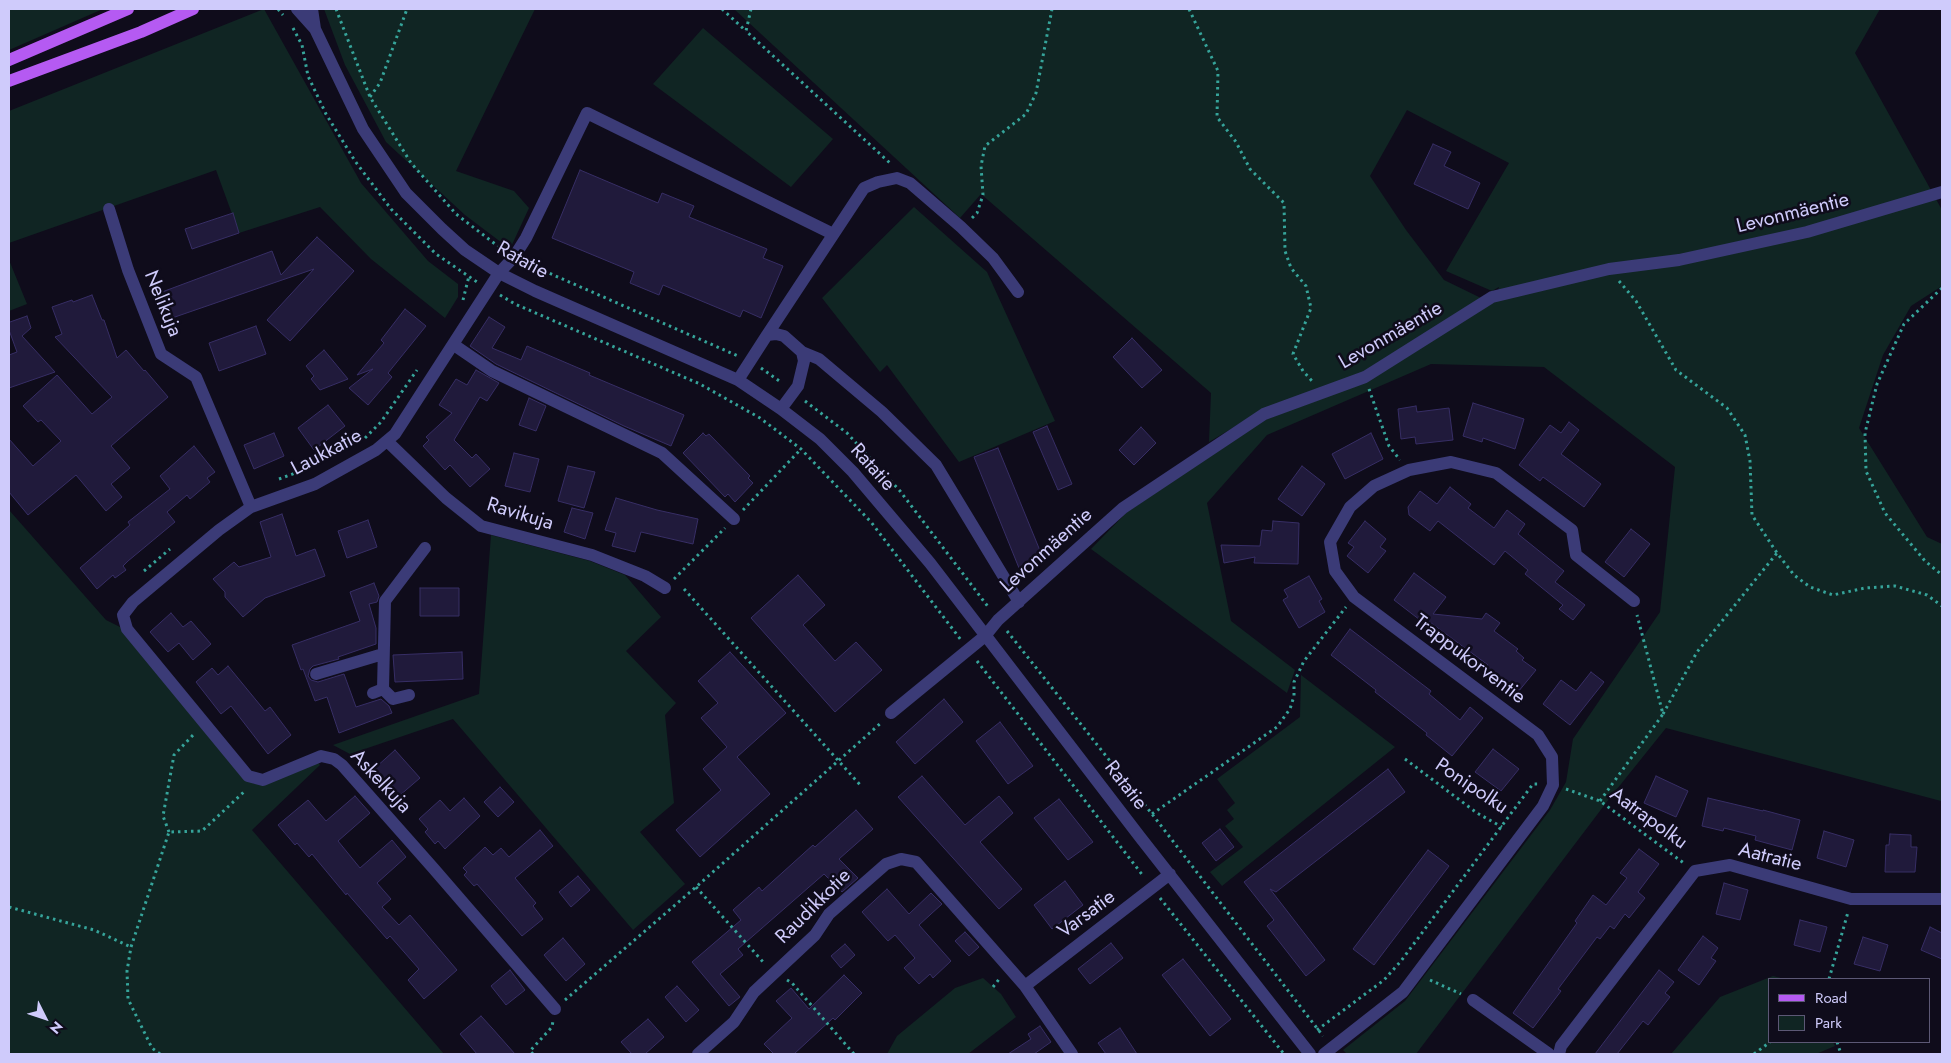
<!DOCTYPE html>
<html>
<head>
<meta charset="utf-8">
<style>
  body { margin:0 }
  #map { position:relative; width:1951px; height:1063px; overflow:hidden; background:#0f0c1b; font-family:Jost,sans-serif }
  canvas { display:block }
  .frame { position:absolute; inset:0; border:10px solid #cfcbfb; pointer-events:none }
  .legend { position:absolute; left:1768px; top:978px; width:162px; height:65px; box-sizing:border-box; background:#0f0c1b; border:1px solid #5c5875; margin:0; padding:6px 9px; list-style:none; font-size:15px; color:#cfcbfb }
  .legend li { display:flex; align-items:center; gap:10px; height:25px }
  .legend b { width:25px; border:1px solid #5c5875 }
  .north { position:absolute; left:20px; top:993px; width:50px; height:50px; -webkit-text-stroke:4px #0f0c1b; paint-order:stroke; rotate:131deg; font-size:14px; font-weight:700; line-height:20px; text-align:center; color:#cfcbfb }
  .north::after { content:''; display:block; margin:auto; width:18px; height:22px; background:#cfcbfb; clip-path:polygon(50% 0,100% 100%,50% 72%,0 100%) }
</style>
</head>
<body>
<div id="map">
<canvas width="1951" height="1063"></canvas>
<div class="frame"></div>
<ul class="legend">
<li><b style="height:6px;background:#b55af2"></b>Road</li>
<li><b style="height:14px;background:#102523"></b>Park</li>
</ul>
<div class="north">N</div>
</div>
<script>
const context = document.querySelector('canvas').getContext('2d');
context.lineJoin = 'round';
function fill(path, color) {
  context.fillStyle = color;
  context.fill(path, 'evenodd');
}
function toPath(rows) {
  const path = new Path2D();
  for (const r of rows) {
    path.moveTo(r[0], r[1]);
    for (let i = 2; i < r.length; i += 2) path.lineTo(r[i], r[i + 1]);
  }
  return path;
}
function strokePath(path, color, width, dash) {
  context.strokeStyle = color;
  context.lineWidth = width;
  context.lineCap = dash ? 'butt' : 'round';
  context.setLineDash(dash || []);
  context.stroke(path);
}
function label(font, color, halo, rows, align = 'center') {
  context.font = font + ' Jost,sans-serif';
  context.lineWidth = 5;
  context.setLineDash([]);
  context.textBaseline = 'middle';
  context.strokeStyle = halo;
  context.fillStyle = color;
  for (const [text, x, y, turn = 0] of rows) {
    context.save();
    context.translate(x, y);
    context.rotate((+turn || 0) * Math.PI / 180);
    context.textAlign = isNaN(turn) ? turn : align;
    if (halo) context.strokeText(text, 0, 0);
    context.fillText(text, 0, 0);
    context.restore();
  }
}
fill(toPath([
  [9,9,103,9,9,50],
  [264,9,361,183,428,261,458,284,458,297,445,318,371,259,320,207,239,233,216,170,9,243,9,111],
  [324,9,535,9,456,171,514,191,529,208,510,249,465,215,386,142,345,65],
  [734,9,1880,9,1855,53,1942,210,1942,286,1911,306,1883,355,1859,428,1927,537,1942,544,1942,897,1940,898,1941,801,1666,728,1609,799,1416,1054,1347,1054,1343,1050,1405,1001,1550,810,1566,782,1573,739,1660,612,1675,467,1544,367,1431,364,1267,435,1207,503,1231,621,1295,670,1287,693,1091,549,1127,512,1266,418,1368,380,1495,300,1499,287,1492,291,1446,271,1509,163,1407,110,1370,176,1406,230,1444,280,1481,298,1362,373,1261,411,1209,442,1211,393,981,194,960,218],
  [703,28,833,139,791,187,653,84],
  [914,207,987,272,1055,421,959,462,887,365,880,372,822,298],
  [9,260,27,304,9,311],
  [9,510,106,620,126,630,254,784,315,759,320,765,252,830,444,1054,9,1054],
  [491,535,590,561,625,575,661,617,626,651,676,703,665,715,674,803,640,832,685,884,633,930,453,719,350,754,333,745,479,694],
  [1301,675,1395,747,1222,886,1210,872,1243,847,1225,826,1234,819,1227,810,1235,803,1217,779,1300,717],
  [1773,976,1785,979,1770,979,1770,1042,1833,1042,1835,1046,1816,1054,1671,1054,1720,997],
  [983,978,1001,994,1016,1017,968,1054,887,1054,897,1036,955,988]
]), '#102523');
const building = toPath([
  [1433,144,1451,152,1444,166,1480,183,1468,209,1414,184,1433,144],
  [580,170,658,203,662,193,694,206,689,217,767,249,763,258,783,266,761,318,743,310,740,317,663,285,659,295,630,283,634,272,552,238,580,170],
  [233,213,239,233,192,249,185,229,233,213],
  [317,237,354,271,290,341,267,320,314,269,172,318,162,292,272,251,281,275,317,237],
  [92,295,102,320,104,320,117,358,126,350,144,371,145,370,168,397,111,446,130,468,111,484,122,497,106,511,76,475,28,515,9,492,9,439,33,466,61,441,41,420,38,422,23,406,57,375,92,414,112,397,55,337,62,334,52,307,72,300,73,302,92,295],
  [405,309,426,326,388,373,392,377,368,405,349,388,373,369,357,375,384,343,381,340,405,309],
  [27,316,31,328,22,336,55,372,9,388,9,355,17,352,9,330,9,321,10,322,27,316],
  [489,317,505,327,492,348,521,360,527,346,590,373,589,375,684,415,671,446,624,426,496,364,470,346,489,317],
  [256,326,266,354,219,371,209,343,256,326],
  [1132,338,1162,370,1142,388,1113,357,1132,338],
  [324,350,348,379,320,390,311,379,314,376,306,366,324,350],
  [476,370,499,383,487,401,480,397,454,440,472,458,476,454,490,469,470,487,450,465,445,470,423,446,429,440,426,437,452,413,439,405,456,379,467,385,476,370],
  [529,398,546,406,536,431,519,425,529,398],
  [1473,403,1524,419,1515,449,1483,438,1482,442,1463,436,1473,403],
  [328,405,345,426,314,450,298,428,328,405],
  [1416,406,1417,412,1449,408,1453,440,1416,444,1415,437,1401,439,1398,409,1416,406],
  [1569,422,1579,430,1561,454,1601,484,1584,507,1543,477,1540,481,1519,465,1550,425,1561,433,1569,422],
  [1047,426,1072,484,1058,490,1033,432,1047,426],
  [1141,427,1156,443,1134,465,1119,450,1141,427],
  [274,433,284,456,254,469,244,445,274,433],
  [703,433,706,436,709,434,750,476,748,478,753,483,735,502,728,494,725,497,683,453,703,433],
  [1371,433,1383,459,1345,479,1332,454,1371,433],
  [194,446,215,472,207,478,210,482,190,499,187,495,167,512,175,522,128,561,123,566,126,570,115,578,113,575,97,589,80,568,130,525,128,522,170,489,160,476,194,446],
  [998,448,1043,558,1019,568,974,457,998,448],
  [514,453,539,459,530,492,505,486,514,453],
  [568,466,595,472,584,508,558,501,568,466],
  [1302,466,1325,484,1302,516,1278,499,1302,466],
  [1450,487,1471,504,1468,508,1494,528,1507,510,1525,524,1518,534,1564,571,1555,582,1585,605,1573,620,1559,609,1563,605,1525,574,1528,570,1505,551,1494,565,1438,521,1430,531,1409,515,1408,507,1420,491,1437,504,1450,487],
  [616,498,657,510,698,519,693,544,641,532,635,552,612,546,616,533,605,530,616,498],
  [572,508,593,513,585,539,564,532,572,508],
  [282,514,296,556,315,549,325,576,265,598,243,617,225,597,225,592,213,579,234,562,239,567,271,557,260,522,282,514],
  [368,520,377,547,347,558,338,531,368,520],
  [1273,521,1299,523,1298,564,1254,563,1255,557,1224,563,1221,545,1260,546,1262,530,1272,531,1273,521],
  [1365,521,1386,539,1380,547,1386,551,1368,573,1347,556,1354,547,1348,543,1365,521],
  [1631,529,1650,544,1624,577,1605,562,1631,529],
  [1414,573,1446,597,1433,614,1482,619,1486,613,1500,623,1494,631,1518,649,1516,651,1524,658,1522,660,1536,670,1518,692,1485,667,1488,665,1423,617,1420,620,1394,600,1414,573],
  [798,575,825,605,803,625,835,661,856,642,882,670,835,712,751,618,798,575],
  [1309,576,1322,599,1319,601,1325,612,1299,628,1283,600,1288,597,1284,590,1309,576],
  [374,583,379,596,377,602,369,604,376,628,376,644,338,657,339,659,313,666,310,669,308,676,311,680,318,682,344,674,356,707,381,699,389,706,392,713,339,733,327,697,315,701,303,669,301,670,292,645,360,621,350,592,374,583],
  [420,588,459,588,459,616,420,616,420,588],
  [171,613,183,627,191,621,211,644,193,660,179,643,168,652,150,632,171,613],
  [1350,629,1431,691,1429,694,1460,720,1470,707,1483,718,1452,756,1426,735,1427,733,1375,692,1376,690,1331,655,1350,629],
  [462,652,463,679,395,682,393,655,462,652],
  [730,652,786,713,737,757,770,794,700,857,676,830,721,790,703,769,727,747,701,718,718,703,698,681,730,652],
  [228,666,265,711,270,707,291,735,268,754,231,706,221,714,196,682,212,668,218,675,228,666],
  [1591,672,1604,682,1570,725,1543,704,1561,680,1576,691,1591,672],
  [944,699,963,722,915,764,896,742,944,699],
  [1000,722,1033,766,1008,784,976,741,1000,722],
  [1493,749,1519,769,1501,791,1475,772,1493,749],
  [395,750,420,778,399,796,375,768,395,750],
  [1388,769,1405,792,1276,892,1270,889,1325,960,1306,976,1267,926,1274,920,1244,882,1388,769],
  [922,776,965,825,999,796,1013,813,980,842,1022,889,999,909,898,797,922,776],
  [1656,776,1688,791,1676,817,1644,803,1656,776],
  [500,787,514,802,498,817,484,802,500,787],
  [355,796,370,813,338,841,360,868,392,840,406,857,377,883,391,899,382,907,399,925,410,915,457,970,424,999,408,980,419,969,390,936,387,939,347,893,346,895,312,854,309,857,297,843,295,845,278,825,308,800,326,821,355,796],
  [464,798,480,816,445,849,438,841,435,844,425,832,428,829,419,819,440,800,450,811,464,798],
  [1708,798,1763,811,1763,810,1800,820,1792,850,1755,840,1756,836,1724,828,1723,831,1702,826,1708,798],
  [1059,799,1093,842,1068,860,1034,818,1059,799],
  [856,810,873,829,839,859,858,878,842,892,824,874,738,949,743,955,720,974,740,997,729,1006,692,962,741,920,733,910,759,887,762,891,813,845,815,847,856,810],
  [1220,829,1234,847,1216,861,1202,843,1220,829],
  [540,830,553,846,515,878,536,903,533,906,543,919,522,936,477,884,474,886,464,875,467,872,463,868,485,847,493,855,501,848,509,857,540,830],
  [1824,831,1854,840,1846,867,1817,858,1824,831],
  [1890,834,1911,835,1911,847,1917,847,1915,872,1885,872,1886,845,1889,845,1890,834],
  [1639,849,1659,864,1638,892,1645,898,1629,918,1625,914,1614,929,1610,926,1600,939,1597,937,1558,989,1561,991,1533,1028,1513,1013,1577,923,1575,921,1593,895,1606,905,1627,878,1620,873,1639,849],
  [1428,850,1449,866,1374,965,1353,949,1428,850],
  [578,876,590,890,571,907,559,892,578,876],
  [1065,881,1083,905,1052,929,1034,905,1065,881],
  [1724,883,1748,890,1740,920,1716,914,1724,883],
  [887,889,909,914,931,893,942,904,919,925,951,961,933,978,930,974,919,984,904,968,915,958,895,935,888,941,862,912,887,889],
  [1800,920,1827,927,1820,952,1794,945,1800,920],
  [1930,927,1942,933,1942,959,1921,950,1930,927],
  [965,932,979,947,969,956,955,941,965,932],
  [1703,936,1718,948,1711,958,1716,961,1699,985,1678,970,1703,936],
  [1863,937,1888,945,1880,971,1854,964,1863,937],
  [563,938,585,964,566,981,544,955,563,938],
  [1111,943,1123,958,1090,984,1078,969,1111,943],
  [845,944,855,955,841,968,831,956,845,944],
  [1183,959,1231,1019,1210,1036,1162,975,1183,959],
  [510,970,525,990,506,1005,491,986,510,970],
  [1659,970,1674,982,1665,993,1670,997,1648,1025,1643,1021,1617,1054,1595,1054,1659,970],
  [844,975,862,993,835,1020,833,1018,794,1054,774,1054,764,1044,792,1018,776,1001,791,988,809,1009,844,975],
  [677,986,699,1010,686,1022,665,997,677,986],
  [481,1016,492,1028,515,1054,477,1054,460,1034,481,1016],
  [648,1019,664,1037,645,1054,632,1054,621,1042,648,1019],
  [1040,1026,1051,1042,1034,1054,1008,1054,1031,1039,1028,1034,1040,1026],
  [1120,1028,1137,1054,1106,1054,1098,1043,1120,1028]
]);
fill(building, '#201a3b');
strokePath(building, '#372e65', 1);
strokePath(toPath([
  [278,9,283,15],
  [336,9,370,97,411,163,456,214,503,250],
  [722,9,746,31],
  [751,9,746,31,891,164],
  [1189,9,1218,71,1217,117,1236,142,1250,169,1284,203,1285,251,1291,268,1306,286,1311,308,1293,354,1303,371,1312,381],
  [293,28,302,45,308,76,326,114,355,161,391,209,436,254,477,282],
  [370,97,380,83,407,9],
  [972,218,977,213,983,195,981,166,985,146,1026,114,1036,93,1052,9],
  [526,263,738,356],
  [1619,281,1636,301,1676,370,1727,408,1745,435,1750,461,1752,515,1777,553,1794,575,1810,587,1833,595,1865,588,1895,586,1927,595,1942,606],
  [1942,288,1904,324,1877,384,1865,433,1866,471,1885,513,1925,561,1942,575],
  [500,295,515,304,700,384,760,418,801,449,871,522,961,640],
  [463,300,469,276],
  [761,368,782,383],
  [1369,389,1389,446,1400,460],
  [805,401,847,433,900,491,989,608],
  [365,438,381,422,417,370],
  [279,479,301,471,346,448],
  [743,510,801,449],
  [144,571,170,549],
  [674,579,725,528],
  [684,589,862,787],
  [1007,631,1152,814,1323,1036],
  [977,661,1144,877],
  [1663,714,1697,652,1777,553],
  [1405,759,1477,813,1502,827],
  [1566,789,1600,801,1685,864],
  [1600,801,1663,714,1637,615],
  [1152,814,1277,727,1290,709,1294,696,1294,682,1304,661,1346,607],
  [169,832,163,816,174,755,195,733],
  [696,887,764,963],
  [1160,898,1284,1054],
  [9,907,94,930,131,947],
  [1829,979,1848,912],
  [787,980,792,983,854,1054],
  [1430,980,1461,994],
  [993,987,1000,978],
  [565,1000,696,887,882,722],
  [1317,1030,1384,980,1401,961,1533,784,1538,784],
  [1837,1042,1841,1054],
  [160,1054,152,1048,128,999,127,971,131,947,169,832,202,831,246,790],
  [533,1054,530,1051,552,1027,553,1021],
  [1754,1054,1770,1042]
]), '#36a49a', 3, [2.5, 4]);
strokePath(toPath([
  [297,9,315,29,363,129,406,193,442,229,465,250,499,273,535,291,738,380,781,409,820,439,853,472,930,563,1140,837,1310,1054],
  [312,9,315,29],
  [109,209,128,270,161,354,196,377,251,507],
  [767,335,864,188,878,182,897,178,910,183,961,227,993,258,1018,292],
  [454,345,492,371,662,453,734,519],
  [802,352,819,359,882,412,936,465,1019,602],
  [738,380,767,335,776,334,784,336,802,352,804,361,798,386,781,409],
  [387,441,446,498,481,526,592,555,645,576,665,588],
  [316,674,383,654],
  [383,689,393,699,409,695],
  [373,693,383,689,385,601,425,548],
  [891,713,985,636,998,620,1123,508,1264,414,1365,377,1492,297,1609,269,1679,260,1807,232,1942,192],
  [1025,986,1170,874],
  [1473,1000,1549,1054],
  [555,1009,434,869,342,765,334,759,321,756,263,780,248,776,127,629,123,615,133,602,219,530,251,507,315,484,376,450,395,434,499,273,514,257,526,238,587,113,833,234],
  [698,1054,734,1022,754,992,815,935,829,914,886,864,901,859,916,862,1025,986,1072,1054],
  [1324,1054,1403,992,1543,806,1553,785,1552,757,1538,735,1354,597,1335,571,1330,542,1350,507,1374,486,1409,470,1451,462,1496,473,1572,530,1576,555,1634,601],
  [1559,1054,1561,1046,1695,871,1730,865,1851,899,1942,899]
]), '#3b3b77', 12);
strokePath(toPath([
  [9,60,128,9],
  [9,81,141,32,193,9]
]), '#b55af2', 12);
label('20px', '#cfcbfb', '#0f0c1b', [
  ["Levonmäentie",1793,214,-14],
  ["Ratatie",522,261,29],
  ["Nelikuja",162,304,68],
  ["Levonmäentie",1391,336,-30],
  ["Laukkatie",327,453,-28],
  ["Ratatie",872,468,48],
  ["Ravikuja",520,515,17],
  ["Levonmäentie",1047,551,-42],
  ["Trappukorventie",1469,660,37],
  ["Askelkuja",380,782,47],
  ["Ratatie",1125,786,52],
  ["Ponipolku",1471,787,34],
  ["Aatrapolku",1648,819,36],
  ["Aatratie",1770,858,14],
  ["Raudikkotie",814,907,-45],
  ["Varsatie",1087,915,-37]
]);
</script>
</body>
</html>
